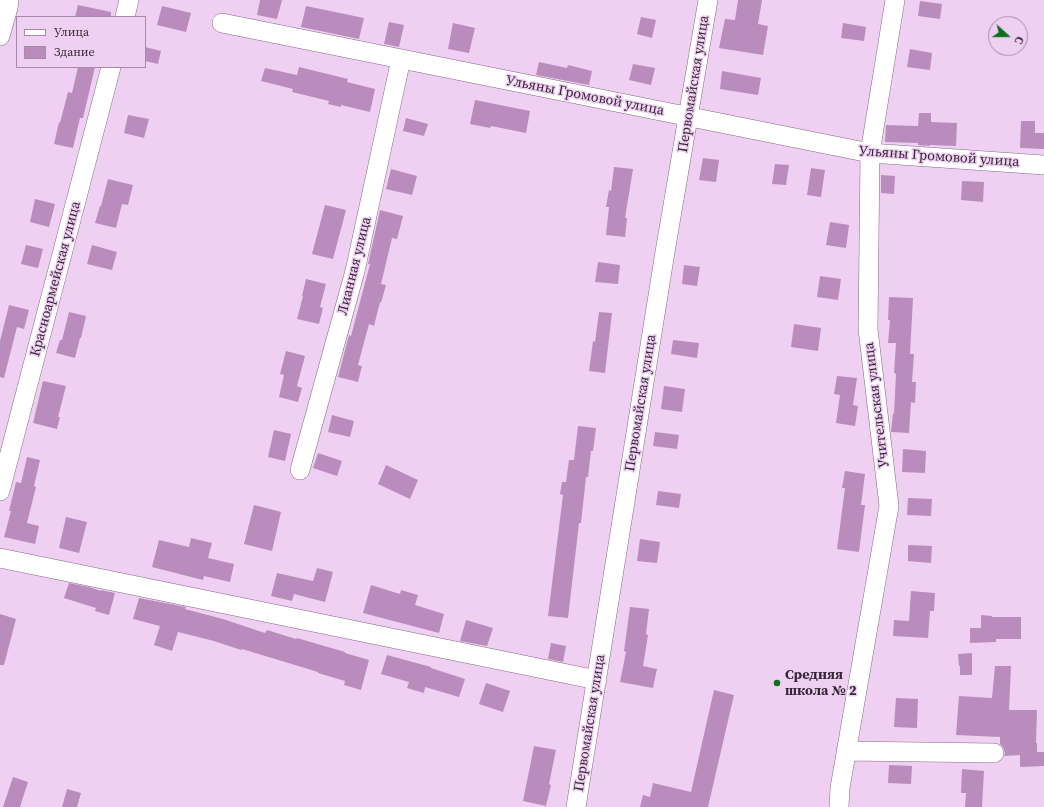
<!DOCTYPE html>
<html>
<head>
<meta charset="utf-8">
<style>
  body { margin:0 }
  #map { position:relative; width:1044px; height:807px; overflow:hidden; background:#f0d0f2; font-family:"Source Serif 4",serif }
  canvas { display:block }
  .legend { position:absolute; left:16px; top:16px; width:130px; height:52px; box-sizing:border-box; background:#f0d0f2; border:1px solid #a48ca6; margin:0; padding:5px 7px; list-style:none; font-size:12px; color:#332734 }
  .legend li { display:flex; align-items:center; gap:8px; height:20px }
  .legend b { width:20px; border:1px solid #a48ca6 }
  .north { position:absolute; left:988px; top:16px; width:40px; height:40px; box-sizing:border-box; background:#f0d0f2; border:1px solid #a48ca6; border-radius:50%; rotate:111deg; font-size:11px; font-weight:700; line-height:16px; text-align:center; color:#332734 }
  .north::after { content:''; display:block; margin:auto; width:14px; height:18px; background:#0c6f1d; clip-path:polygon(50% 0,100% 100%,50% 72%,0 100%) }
</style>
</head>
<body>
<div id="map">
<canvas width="1044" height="807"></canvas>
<ul class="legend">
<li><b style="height:5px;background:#fff"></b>Улица</li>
<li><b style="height:11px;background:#ba8cbd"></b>Здание</li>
</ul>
<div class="north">С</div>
</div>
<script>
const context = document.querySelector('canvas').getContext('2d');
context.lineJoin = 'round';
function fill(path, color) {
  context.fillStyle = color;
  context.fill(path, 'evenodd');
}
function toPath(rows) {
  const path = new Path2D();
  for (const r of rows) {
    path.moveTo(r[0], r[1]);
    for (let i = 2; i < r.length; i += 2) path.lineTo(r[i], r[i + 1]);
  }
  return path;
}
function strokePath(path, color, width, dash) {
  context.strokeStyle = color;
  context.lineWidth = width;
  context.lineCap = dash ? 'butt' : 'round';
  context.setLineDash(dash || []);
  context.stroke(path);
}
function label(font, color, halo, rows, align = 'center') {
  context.font = font + ' "Source Serif 4",serif';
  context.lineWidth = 3;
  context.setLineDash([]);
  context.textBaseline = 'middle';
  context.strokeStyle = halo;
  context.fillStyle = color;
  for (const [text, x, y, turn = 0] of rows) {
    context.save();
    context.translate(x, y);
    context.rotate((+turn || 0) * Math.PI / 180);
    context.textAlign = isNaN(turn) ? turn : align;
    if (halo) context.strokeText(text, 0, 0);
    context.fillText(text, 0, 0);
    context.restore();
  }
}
fill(toPath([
  [260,0,282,0,277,19,257,15],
  [738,0,762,0,758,24,768,26,763,55,719,48,725,19,735,20],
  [920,1,942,4,940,19,918,16],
  [78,5,111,12,111,17,75,17],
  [162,6,191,13,186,32,157,25],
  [306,6,364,18,359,39,301,27],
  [641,17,656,20,652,38,637,34],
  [389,22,404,25,399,47,384,44],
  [453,23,475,28,469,53,448,49],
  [843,23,866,27,864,41,841,38],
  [145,47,161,51,158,64,145,61],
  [910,49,932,53,930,70,907,67],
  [539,62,567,68,568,65,592,71,589,85,536,75],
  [633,64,655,68,651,85,629,80],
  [78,67,95,67,83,118,80,118,73,148,54,144,59,122,60,123,68,92,72,93],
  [299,67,348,79,347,82,375,89,370,112,341,105,341,107,328,104,329,101,292,92,293,89,261,81,265,68,297,75],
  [722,71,761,78,758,95,720,89],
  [475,100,530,111,526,133,491,126,490,128,470,124],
  [919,113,931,113,931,122,957,123,956,146,930,145,930,146,918,145,918,143,885,142,886,125,918,126],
  [128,115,149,119,144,138,124,133],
  [406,118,428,124,424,136,403,131],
  [1021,121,1035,121,1035,133,1044,133,1044,149,1020,148],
  [703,158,719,160,716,182,699,180],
  [775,164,789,165,786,185,772,184],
  [614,167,633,169,625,218,627,218,625,237,606,235,609,207,606,207,609,190,611,191],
  [811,168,825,170,821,197,807,195],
  [391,169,417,176,412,195,386,189],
  [881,175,895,176,894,194,881,193],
  [108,179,133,185,128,205,122,204,116,228,95,223,100,206,101,206],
  [962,181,984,182,983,202,961,200],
  [35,199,55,204,49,227,30,222],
  [325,205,346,210,333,259,312,254],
  [380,210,403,216,397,239,392,238,381,284,386,285,381,303,380,302,374,326,369,324,358,365,362,366,358,382,338,377,349,335,351,336,370,264,368,264],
  [830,222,849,225,846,248,826,245],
  [26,245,43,249,38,268,21,264],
  [92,245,117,252,112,270,87,264],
  [598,262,620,265,618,284,595,282],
  [684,265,700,267,697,286,682,284],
  [820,276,841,279,838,300,817,297],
  [306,279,326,284,320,307,323,308,319,324,297,319,303,296,302,296],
  [889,297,913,298,910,354,914,354,912,382,916,382,915,403,911,402,909,433,891,432,893,413,894,414,896,374,894,373,896,343,888,343,890,320,888,320],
  [9,305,29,310,24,329,17,327,4,378,0,377,0,341],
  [69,312,86,316,81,338,80,338,75,358,56,353,60,340,62,340],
  [599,312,612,313,605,373,589,371,593,341,595,342],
  [794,324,821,328,818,351,791,347],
  [673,340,699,343,697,358,671,354],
  [286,351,305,356,297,386,302,388,298,402,279,397,284,375,280,374],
  [837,376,857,378,853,405,858,406,855,426,836,423,840,395,834,394],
  [43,381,66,386,58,417,60,417,57,429,33,423],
  [664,386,685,389,682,412,661,409],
  [332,415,354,421,350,437,328,432],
  [578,426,596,428,593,451,591,451,588,477,586,477,581,523,579,523,568,618,548,616,563,495,560,494,562,482,566,482,569,460,574,460],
  [274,430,291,434,285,461,268,457],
  [655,432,679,435,677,449,653,446],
  [903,449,926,451,925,473,902,472],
  [318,453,342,461,337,476,313,468],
  [27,457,40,460,34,486,36,487,27,523,39,526,35,544,4,537,11,511,9,511,16,482,21,483],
  [386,465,418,480,410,499,378,484],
  [845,471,865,474,861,505,865,505,859,552,837,549,845,488,842,488],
  [658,491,681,494,679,508,656,505],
  [908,498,932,499,931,516,907,515],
  [254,505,281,512,272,551,244,544],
  [66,517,87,522,79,553,59,548],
  [191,538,212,543,208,558,234,564,230,582,204,576,203,580,152,567,159,540,189,547],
  [640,539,660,542,657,563,637,561],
  [908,545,932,546,931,563,908,561],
  [317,568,333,572,325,602,294,594,292,601,271,596,277,573,313,581],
  [69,583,89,587,101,591,101,590,115,593,109,615,95,611,96,608,64,598],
  [371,585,400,594,401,590,418,595,415,605,444,614,439,633,363,613],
  [911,591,935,593,934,611,930,611,928,638,893,636,894,620,909,621],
  [139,598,186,607,185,609,223,619,265,633,267,630,296,639,297,638,345,652,345,653,369,660,361,690,344,685,345,681,318,673,318,672,242,649,241,650,214,641,178,632,172,651,154,645,160,626,133,619],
  [630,607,649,609,646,634,648,635,643,666,657,669,653,688,620,682,626,652,624,651],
  [0,614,16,619,4,665,0,665],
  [981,615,992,616,992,617,1021,617,1021,639,996,639,996,642,970,643,970,628,981,628],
  [466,620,493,628,487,646,460,641],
  [551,643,566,646,563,662,548,659],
  [972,653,972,675,960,675,960,666,959,666,958,654],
  [387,655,431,667,431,668,465,679,459,697,425,687,424,693,407,688,409,682,381,674],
  [995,666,1011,666,1009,710,1037,710,1036,743,1037,743,1037,752,1044,752,1044,766,1020,767,1020,755,1004,756,1005,753,1003,747,1000,744,1000,737,956,735,959,696,992,698],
  [486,683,510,691,503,712,479,704],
  [714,690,734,695,708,807,640,807,643,795,650,797,653,783,691,792],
  [896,698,918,699,917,728,894,727],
  [534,746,556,750,549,784,551,785,546,806,523,801],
  [889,765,912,766,911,784,888,783],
  [962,769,984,771,982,807,965,807,966,793,961,793],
  [13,777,28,782,20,807,3,807],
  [67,789,81,793,77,807,62,807]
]), '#ba8cbd');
const minor = toPath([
  [125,17,129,0],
  [222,23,870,153,1044,165],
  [0,36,8,8,9,0],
  [300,470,355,271,401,59],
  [0,491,111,67],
  [0,558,597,680],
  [846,751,994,753],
  [576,807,665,252,708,0],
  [839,807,840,788,889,506,868,329,870,153,895,0]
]);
strokePath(minor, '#846885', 20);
strokePath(minor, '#fff', 19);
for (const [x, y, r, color] of [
  [777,683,4,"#0c6f1d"]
]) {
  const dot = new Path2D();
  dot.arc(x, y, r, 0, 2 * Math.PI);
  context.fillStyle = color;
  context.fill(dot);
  strokePath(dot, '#f0d0f2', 1.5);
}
label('14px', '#332734', '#f0d0f2', [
  ["Первомайская улица",694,84,-81],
  ["Ульяны Громовой улица",585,96,11],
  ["Ульяны Громовой улица",939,157,4],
  ["Лианная улица",355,266,-76],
  ["Красноармейская улица",56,279,-75],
  ["Первомайская улица",641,403,-81],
  ["Учительская улица",877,405,-97],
  ["Первомайская улица",590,723,-81]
]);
label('bold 14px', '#332734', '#f0d0f2', [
  ["Средняя",785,675],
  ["школа № 2",785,691]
], 'left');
</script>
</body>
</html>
